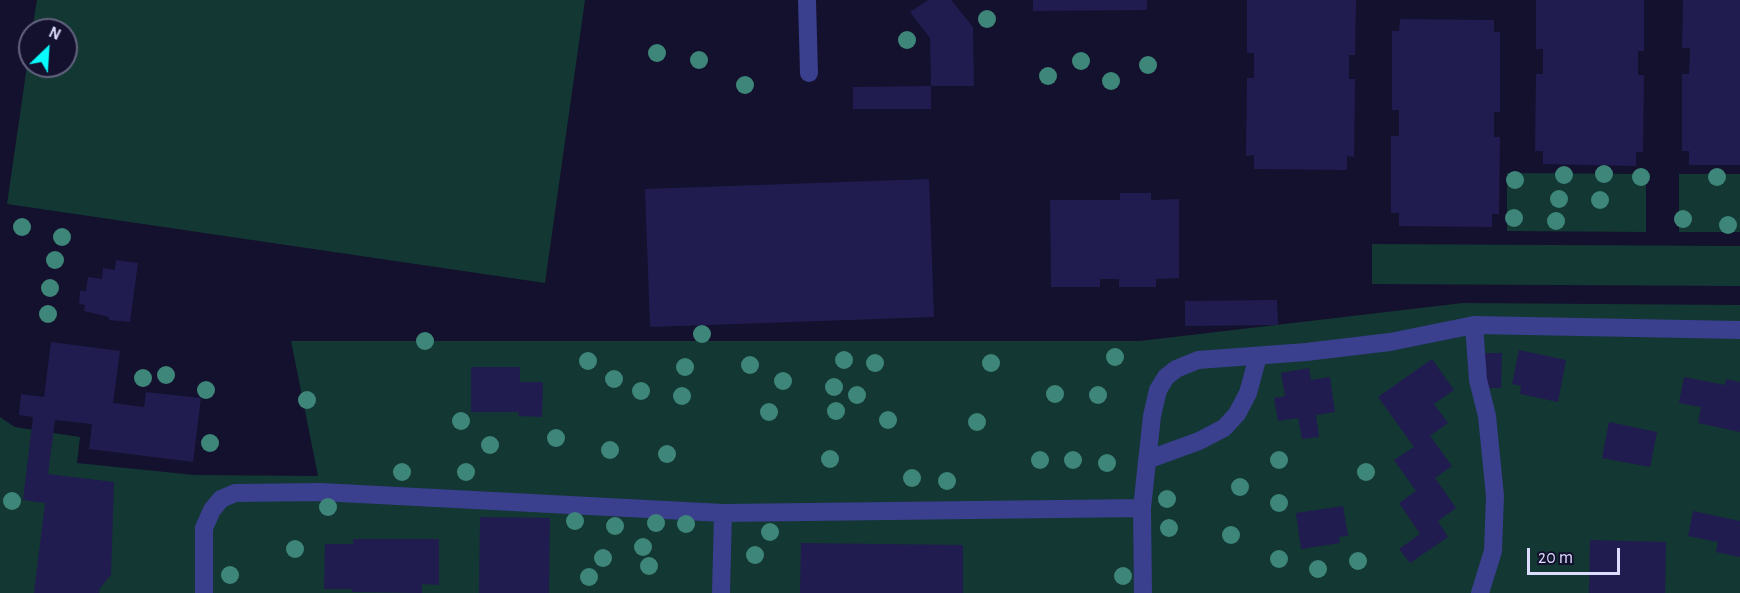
<!DOCTYPE html>
<html>
<head>
<meta charset="utf-8">
<style>
  body { margin:0 }
  #map { position:relative; width:1740px; height:593px; overflow:hidden; background:#13112d; font-family:"Alegreya Sans",sans-serif }
  canvas { display:block }
  .north { position:absolute; left:18px; top:18px; width:60px; height:60px; box-sizing:border-box; background:#13112d; border:2px solid #646381; border-radius:50%; rotate:25deg; font-size:16px; font-weight:700; line-height:24px; text-align:center; color:#ddf }
  .north::after { content:''; display:block; margin:auto; width:21px; height:27px; background:#09fdff; clip-path:polygon(50% 0,100% 100%,50% 72%,0 100%) }
  .scale { position:absolute; left:1527px; top:548px; width:93px; height:27px; box-sizing:border-box; border:3px solid #ddf; border-top:0; padding-left:8px; font-size:18px; line-height:21px; white-space:nowrap; color:#ddf; -webkit-text-stroke:4px #13112d; paint-order:stroke }
</style>
</head>
<body>
<div id="map">
<canvas width="1740" height="593"></canvas>
<div class="north">N</div>
<div class="scale">20 m</div>
</div>
<script>
const context = document.querySelector('canvas').getContext('2d');
context.lineJoin = 'round';
function fill(path, color) {
  context.fillStyle = color;
  context.fill(path, 'evenodd');
}
function toPath(rows) {
  const path = new Path2D();
  for (const r of rows) {
    path.moveTo(r[0], r[1]);
    for (let i = 2; i < r.length; i += 2) path.lineTo(r[i], r[i + 1]);
  }
  return path;
}
function strokePath(path, color, width, dash) {
  context.strokeStyle = color;
  context.lineWidth = width;
  context.lineCap = dash ? 'butt' : 'round';
  context.setLineDash(dash || []);
  context.stroke(path);
}
fill(toPath([
  [37,0,585,0,545,283,7,204,30,45,30,66,66,66,66,30,32,30],
  [1507,173,1646,174,1646,232,1507,231],
  [1679,174,1740,174,1740,232,1679,232],
  [1372,244,1740,246,1740,286,1372,284],
  [1463,303,1740,305,1740,593,0,593,0,417,15,427,80,437,77,463,195,475,318,476,291,341,1140,341]
]), '#133733');
fill(toPath([
  [928,0,951,0,973,27,974,86,931,86,930,38,910,12],
  [1033,0,1147,0,1147,10,1033,11],
  [1247,0,1356,0,1355,55,1349,55,1349,79,1355,79,1354,157,1347,156,1347,170,1254,169,1254,155,1246,156,1247,78,1254,78,1254,53,1247,53],
  [1536,0,1644,0,1644,51,1638,51,1638,75,1644,75,1643,152,1636,152,1636,166,1543,164,1543,151,1535,151,1536,74,1543,74,1543,49,1536,49],
  [1683,0,1740,0,1740,165,1689,165,1689,151,1682,151,1682,74,1689,74,1690,48,1682,48],
  [1400,19,1494,20,1494,32,1500,32,1500,112,1494,112,1494,137,1500,137,1499,214,1492,214,1492,227,1399,226,1399,213,1391,213,1391,136,1399,136,1399,110,1392,110,1392,31,1399,31],
  [931,86,931,109,853,109,853,87],
  [929,179,934,317,650,327,645,189],
  [1120,193,1151,193,1151,200,1179,199,1179,278,1156,279,1156,287,1119,287,1119,279,1100,279,1100,287,1051,287,1050,200,1120,200],
  [116,260,138,263,130,322,109,320,109,317,84,311,85,305,79,304,80,291,86,291,88,277,102,279,103,268,115,270],
  [1277,300,1278,325,1185,326,1185,301],
  [51,342,120,351,113,403,144,407,146,392,201,398,193,462,89,449,92,424,55,420,48,474,114,482,111,575,100,588,99,593,34,593,45,503,23,500,33,417,19,415,21,394,44,397],
  [1519,350,1566,360,1558,402,1520,394,1521,386,1512,384],
  [1483,353,1502,353,1501,388,1483,388],
  [1432,359,1454,390,1434,404,1448,423,1430,436,1452,466,1435,478,1456,508,1438,521,1448,537,1410,563,1399,549,1420,534,1399,503,1416,491,1394,460,1414,447,1378,397],
  [471,367,520,367,520,382,543,382,542,417,519,416,518,412,471,412],
  [1309,368,1311,380,1330,377,1335,412,1316,415,1319,437,1302,439,1298,418,1278,421,1274,398,1285,396,1281,373],
  [1684,377,1725,385,1726,379,1740,382,1740,432,1698,423,1701,407,1679,403],
  [1609,422,1657,432,1650,467,1602,458],
  [1343,506,1348,536,1339,537,1340,543,1301,549,1296,513],
  [1693,511,1740,521,1740,557,1716,552,1718,542,1688,536],
  [480,517,550,518,549,593,479,593],
  [353,539,439,539,439,585,422,584,422,593,352,592,352,589,324,589,325,544,353,544],
  [1590,540,1666,542,1665,593,1589,593],
  [801,543,963,545,963,593,800,593]
]), '#211c4f');
strokePath(toPath([
  [807,0,809,73],
  [1147,460,1199,441,1224,428,1237,414,1248,393,1258,356],
  [204,593,204,528,212,510,221,499,235,493,321,492,723,513,1142,508],
  [721,593,723,513],
  [1143,593,1142,508,1152,416,1158,390,1166,377,1176,369,1198,360,1306,352,1390,342,1474,325],
  [1480,593,1493,551,1495,496,1487,416,1478,380,1474,325,1740,330]
]), '#3a3f8e', 18);
context.fillStyle = '#3e8679';
for (const [x, y] of [
  [987,19],
  [907,40],
  [657,53],
  [699,60],
  [1081,61],
  [1148,65],
  [1048,76],
  [1111,81],
  [745,85],
  [1604,174],
  [1564,175],
  [1641,177],
  [1717,177],
  [1515,180],
  [1559,199],
  [1600,200],
  [1514,218],
  [1683,219],
  [1556,221],
  [1728,225],
  [22,227],
  [62,237],
  [55,260],
  [50,288],
  [48,314],
  [702,334],
  [425,341],
  [1115,357],
  [844,360],
  [588,361],
  [875,363],
  [991,363],
  [750,365],
  [685,367],
  [166,375],
  [143,378],
  [614,379],
  [783,381],
  [834,387],
  [206,390],
  [641,391],
  [1055,394],
  [857,395],
  [1098,395],
  [682,396],
  [307,400],
  [836,411],
  [769,412],
  [888,420],
  [461,421],
  [977,422],
  [556,438],
  [210,443],
  [490,445],
  [610,450],
  [667,454],
  [830,459],
  [1040,460],
  [1073,460],
  [1279,460],
  [1107,463],
  [402,472],
  [466,472],
  [1366,472],
  [912,478],
  [947,481],
  [1240,487],
  [1167,499],
  [12,501],
  [1279,503],
  [328,507],
  [575,521],
  [656,523],
  [686,524],
  [615,526],
  [1169,528],
  [770,532],
  [1231,535],
  [643,547],
  [295,549],
  [755,555],
  [603,558],
  [1279,559],
  [1358,561],
  [649,566],
  [1318,569],
  [230,575],
  [1123,576],
  [589,577]
]) {
  context.beginPath();
  context.arc(x, y, 9, 0, 2 * Math.PI);
  context.fill();
}
</script>
</body>
</html>
